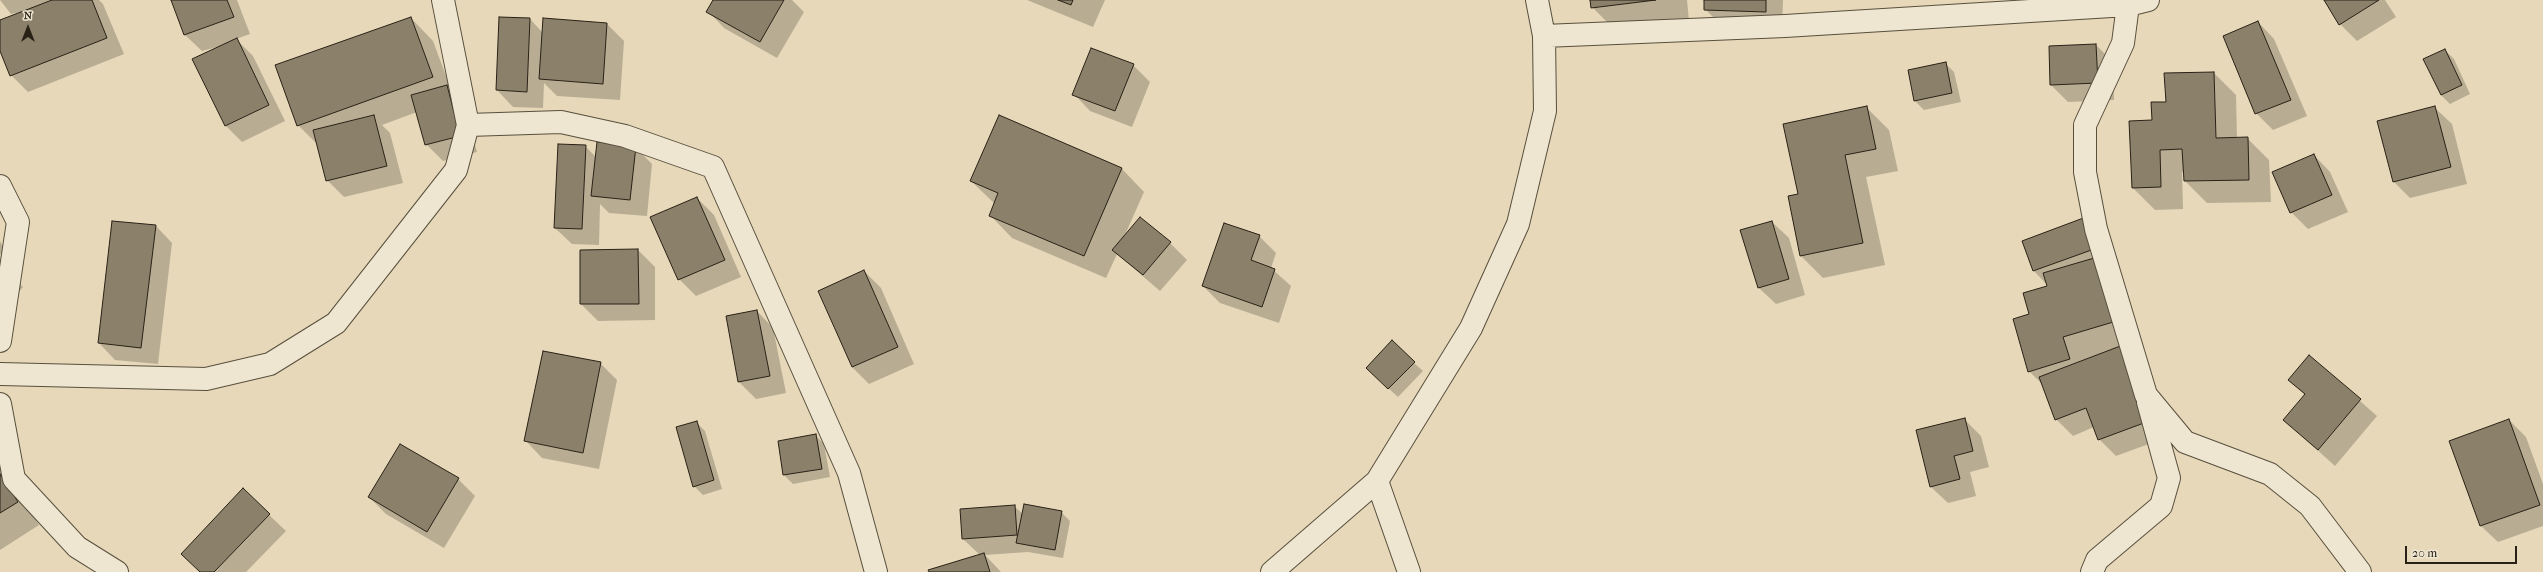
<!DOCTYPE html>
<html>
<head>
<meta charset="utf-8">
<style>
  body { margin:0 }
  #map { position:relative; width:2543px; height:572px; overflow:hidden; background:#e6d8b8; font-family:"IM FELL French Canon",serif }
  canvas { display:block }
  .north { position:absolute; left:8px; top:8px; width:40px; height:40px; -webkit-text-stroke:3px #efe6d1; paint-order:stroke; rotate:0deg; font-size:11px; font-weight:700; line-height:16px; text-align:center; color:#292116 }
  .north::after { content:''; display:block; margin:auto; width:14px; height:18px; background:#292116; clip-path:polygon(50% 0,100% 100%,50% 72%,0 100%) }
  .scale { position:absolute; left:2405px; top:546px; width:112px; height:18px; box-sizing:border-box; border:2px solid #292116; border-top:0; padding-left:5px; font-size:12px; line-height:14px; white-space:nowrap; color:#292116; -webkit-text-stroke:3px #efe6d1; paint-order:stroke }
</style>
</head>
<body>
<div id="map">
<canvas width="2543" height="572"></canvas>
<div class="north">N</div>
<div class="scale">20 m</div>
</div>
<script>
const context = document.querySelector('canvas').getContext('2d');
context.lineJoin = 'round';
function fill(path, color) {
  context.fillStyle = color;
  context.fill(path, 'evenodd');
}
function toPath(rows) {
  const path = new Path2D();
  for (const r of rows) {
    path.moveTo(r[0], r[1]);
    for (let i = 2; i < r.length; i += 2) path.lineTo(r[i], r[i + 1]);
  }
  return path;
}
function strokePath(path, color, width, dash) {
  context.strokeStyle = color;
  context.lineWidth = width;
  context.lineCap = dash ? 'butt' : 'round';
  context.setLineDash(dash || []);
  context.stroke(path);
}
fill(toPath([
  [0,0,99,0,103,4,124,54,28,92,11,75,0,48,0,21,26,11,11,14],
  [172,0,237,0,250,34,236,39,253,56,285,121,242,142,226,126,194,60,225,45,202,51,185,35],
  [714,0,792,0,804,12,777,58,724,28,708,11],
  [1027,0,1105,0,1093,27],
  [1591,0,1687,0,1689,21,1615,30,1592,7],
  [1705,0,1783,0,1782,28,1722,26,1705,9],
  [2325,0,2385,0,2396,17,2357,41,2340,24],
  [411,18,433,41,452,92,463,103,477,152,443,161,426,144,417,112,382,125,390,133,403,183,344,197,327,180,319,146,298,125],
  [530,19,543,33,544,19,607,24,624,41,620,100,557,96,544,83,543,108,513,107,497,90],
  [2258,22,2274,39,2307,116,2273,130,2256,113],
  [2096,45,2113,62,2114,100,2068,102,2051,85],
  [2445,50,2454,59,2470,94,2450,104,2441,95],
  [1945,63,1954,72,1961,102,1924,110,1915,101,1909,71],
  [1133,65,1150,82,1132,127,1090,111,1074,94],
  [2214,73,2236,95,2237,138,2247,138,2269,160,2271,202,2207,203,2185,181,2184,172,2182,172,2183,209,2155,210,2133,188,2153,121,2167,103],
  [1867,108,1889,130,1898,171,1866,177,1885,265,1823,278,1801,256,1789,197,1799,195],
  [2435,108,2452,124,2467,184,2410,198,2394,182],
  [1000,116,1122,169,1144,192,1124,237,1170,243,1187,260,1160,291,1117,254,1106,278,1012,238,990,215,995,204,971,181],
  [585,146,596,157,635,147,652,164,647,216,609,213,600,204,599,245,572,244,555,228],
  [2314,155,2330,172,2348,212,2308,229,2291,212],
  [697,198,714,215,741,277,696,296,679,279],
  [2086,219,2110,266,2123,279,2142,342,2124,347,2168,437,2116,456,2099,439,2094,427,2073,436,2056,419,2044,386,2029,371,2030,315,2048,286,2034,271,2023,242],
  [1772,222,1789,238,1805,295,1776,304,1759,288],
  [156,226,172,243,158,364,115,360,99,343],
  [1259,236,1276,253,1271,268,1291,286,1279,323,1220,303,1203,286],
  [0,241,5,251,0,254],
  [638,250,655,267,655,320,598,321,581,304],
  [0,266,23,287,0,315],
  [864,271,881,288,914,364,869,384,852,367,819,291],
  [757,311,773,328,786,393,756,399,739,382,727,317],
  [2309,356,2377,416,2335,466,2284,420,2305,395,2289,380],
  [600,363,617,380,599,469,542,458,526,441],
  [1414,363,1423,371,1398,397,1376,377],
  [1964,419,1981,436,1989,467,1970,472,1976,496,1948,503,1931,487],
  [2509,420,2526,437,2543,484,2543,526,2498,542,2481,526],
  [696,422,705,431,722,489,703,495,694,486],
  [816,436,824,444,830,477,793,484,784,475,779,442],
  [0,463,39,525,0,550],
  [458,479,475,496,444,548,386,514,369,497],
  [1014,506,1023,514,1061,512,1070,521,1063,558,1028,552,985,555,1001,572,930,572,980,555,963,539],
  [269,515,286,531,246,572,200,572]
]), '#0003');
const building = toPath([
  [52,0,92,0,107,38,10,76,0,51,0,20,52,0],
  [171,0,227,0,234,17,184,35,171,0],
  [713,0,784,0,760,42,706,12,713,0],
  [1058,0,1073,0,1071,5,1058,0],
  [1590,0,1656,0,1591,8,1590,0],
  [1704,0,1766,0,1766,12,1704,10,1704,0],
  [2324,0,2379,0,2339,25,2324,0],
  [411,17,433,77,297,126,275,65,411,17],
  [499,17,530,18,527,92,496,90,499,17],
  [543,18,607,23,603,84,539,79,543,18],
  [2258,21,2291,100,2255,114,2223,36,2258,21],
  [237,38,269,105,225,126,192,59,237,38],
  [2096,44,2098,83,2050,85,2049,46,2096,44],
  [1091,48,1134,64,1115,111,1072,95,1091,48],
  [2445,49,2462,85,2441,95,2423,59,2445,49],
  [1946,62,1952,93,1914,101,1908,70,1946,62],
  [2214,72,2216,138,2248,137,2249,180,2184,181,2182,149,2160,150,2161,187,2132,188,2129,121,2152,120,2151,102,2166,102,2164,73,2214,72],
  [447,85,460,136,425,145,411,95,447,85],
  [1867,106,1876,149,1845,155,1863,243,1800,256,1788,196,1798,194,1783,124,1867,106],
  [2435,106,2451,167,2393,182,2377,121,2435,106],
  [374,115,387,166,326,181,313,130,374,115],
  [999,115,1122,168,1084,256,989,216,998,193,970,181,999,115],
  [597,142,636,146,630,200,591,196,597,142],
  [558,144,586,145,582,229,554,228,558,144],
  [2314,154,2332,195,2290,213,2272,172,2314,154],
  [697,197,725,260,678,280,650,217,697,197],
  [1140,217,1171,242,1143,275,1112,250,1140,217],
  [2086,217,2097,248,2033,271,2022,241,2086,217],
  [112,221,156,225,141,348,98,343,112,221],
  [1772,221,1789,279,1758,288,1740,230,1772,221],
  [1224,223,1260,235,1251,260,1275,269,1262,307,1202,286,1224,223],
  [638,249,639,304,580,304,580,250,638,249],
  [2101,256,2120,320,2063,337,2070,359,2028,372,2013,319,2029,314,2023,293,2047,286,2043,273,2101,256],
  [864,270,898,347,852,367,818,291,864,270],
  [757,310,770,376,738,382,726,316,757,310],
  [1392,340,1415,362,1388,389,1366,368,1392,340],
  [2123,345,2152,420,2098,440,2086,408,2055,420,2039,377,2123,345],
  [543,351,601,362,583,453,524,441,543,351],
  [2309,355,2361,399,2318,450,2283,420,2305,394,2288,380,2309,355],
  [1965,418,1973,451,1954,456,1960,479,1930,487,1916,430,1965,418],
  [2509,419,2540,505,2480,526,2449,441,2509,419],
  [697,421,714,480,693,487,676,427,697,421],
  [816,434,822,469,783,475,778,441,816,434],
  [400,444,459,478,427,532,368,497,400,444],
  [0,474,18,502,0,513,0,474],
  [243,488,270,514,214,572,200,572,181,554,243,488],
  [1024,504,1062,511,1055,550,1016,543,1024,504],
  [1015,505,1017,535,962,539,960,509,1015,505],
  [984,553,990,572,929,572,928,570,984,553]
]);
fill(building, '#8b806a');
strokePath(building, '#292116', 1);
const minor = toPath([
  [2131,0,2128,5,2123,43,2085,125,2085,172,2096,229,2146,395,2185,442,2270,474,2310,506,2360,572],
  [1544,36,1785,26,2128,5,2148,0],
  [468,125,561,122,625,136,713,167,849,473,876,572],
  [0,186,18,222,0,341],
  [0,374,206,379,270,364,336,323,456,170,468,125,443,0],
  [0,404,14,479,77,547,117,572],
  [1377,481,1409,572],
  [1272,572,1377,481,1471,328,1518,224,1545,111,1544,36,1537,0],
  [2092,572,2097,560,2161,506,2169,478,2148,402]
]);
strokePath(minor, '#584f3e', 24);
strokePath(minor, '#efe6d1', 22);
</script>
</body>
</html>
